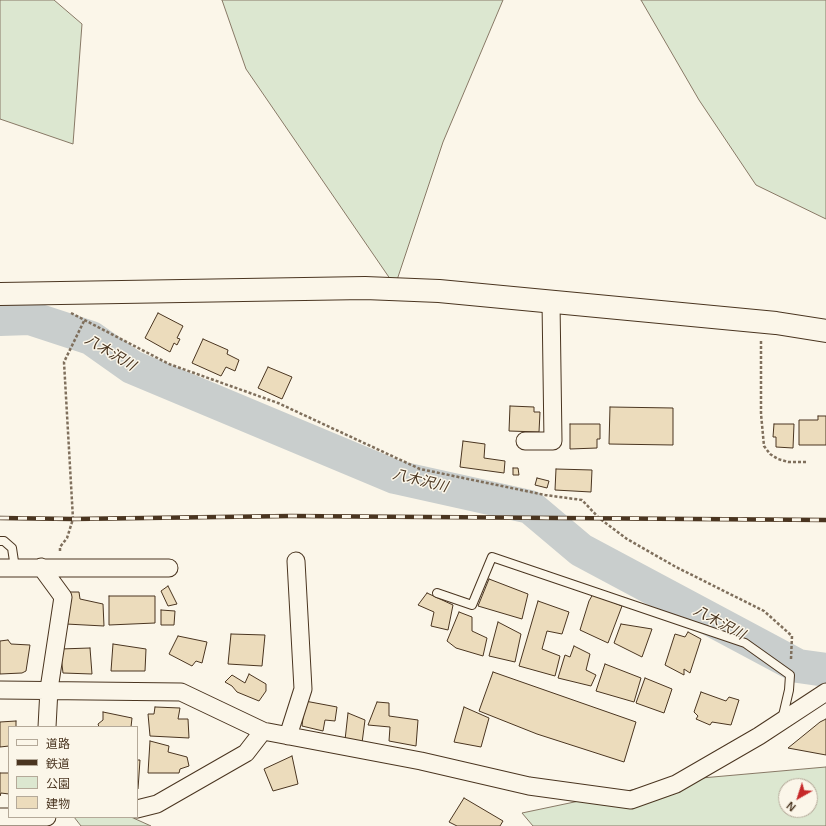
<!DOCTYPE html>
<html>
<head>
<meta charset="utf-8">
<style>
  body { margin:0 }
  #map { position:relative; width:826px; height:826px; overflow:hidden; background:#fbf6e9; font-family:Helvetica,"Noto Sans JP",sans-serif }
  canvas { display:block }
  .legend { position:absolute; left:8px; top:726px; width:130px; height:92px; box-sizing:border-box; background:#fbf6e9; border:1px solid #b4a999; margin:0; padding:5px 7px; list-style:none; font-size:12px; color:#4a3520 }
  .legend li { display:flex; align-items:center; gap:8px; height:20px }
  .legend b { width:20px; border:1px solid #b4a999 }
  .north { position:absolute; left:778px; top:778px; width:40px; height:40px; box-sizing:border-box; background:#fbf6e9; border:1px solid #b4a999; border-radius:50%; rotate:219deg; font-size:11px; font-weight:700; line-height:16px; text-align:center; color:#4a3520 }
  .north::after { content:''; display:block; margin:auto; width:14px; height:18px; background:#c62828; clip-path:polygon(50% 0,100% 100%,50% 72%,0 100%) }
</style>
</head>
<body>
<div id="map">
<canvas width="826" height="826"></canvas>
<ul class="legend">
<li><b style="height:5px;background:#fbf6e9"></b>道路</li>
<li><b style="height:5px;background:#4a3520"></b>鉄道</li>
<li><b style="height:11px;background:#dce7d0"></b>公園</li>
<li><b style="height:11px;background:#ecdcbc"></b>建物</li>
</ul>
<div class="north">N</div>
</div>
<script>
const context = document.querySelector('canvas').getContext('2d');
context.lineJoin = 'round';
function fill(path, color) {
  context.fillStyle = color;
  context.fill(path, 'evenodd');
}
function toPath(rows) {
  const path = new Path2D();
  for (const r of rows) {
    path.moveTo(r[0], r[1]);
    for (let i = 2; i < r.length; i += 2) path.lineTo(r[i], r[i + 1]);
  }
  return path;
}
function strokePath(path, color, width, dash) {
  context.strokeStyle = color;
  context.lineWidth = width;
  context.lineCap = dash ? 'butt' : 'round';
  context.setLineDash(dash || []);
  context.stroke(path);
}
function label(font, color, halo, rows, align = 'center') {
  context.font = font + ' Helvetica,"Noto Sans JP",sans-serif';
  context.lineWidth = 3;
  context.setLineDash([]);
  context.textBaseline = 'middle';
  context.strokeStyle = halo;
  context.fillStyle = color;
  for (const [text, x, y, turn = 0] of rows) {
    context.save();
    context.translate(x, y);
    context.rotate((+turn || 0) * Math.PI / 180);
    context.textAlign = isNaN(turn) ? turn : align;
    if (halo) context.strokeText(text, 0, 0);
    context.fillText(text, 0, 0);
    context.restore();
  }
}
const green = toPath([
  [0,0,54,0,82,24,73,144,0,119,0,0],
  [222,0,503,0,443,142,395,286,246,69,222,0],
  [641,0,826,0,826,219,756,185,699,100,641,0],
  [826,767,826,826,533,826,522,813,679,780,826,767],
  [786,786,810,786,810,810,786,810,786,786],
  [74,817,131,817,151,826,81,826,74,817]
]);
fill(green, '#dce7d0');
strokePath(green, '#887966', 1);
strokePath(toPath([
  [0,319,30,318,91,338,132,367,395,477,530,507,581,550,798,666,826,670]
]), '#c9cecd', 34);
const building = toPath([
  [158,313,183,326,177,338,180,339,177,345,174,343,170,352,145,338,158,313],
  [203,339,228,350,227,354,239,360,235,371,226,367,221,376,192,363,203,339],
  [268,367,292,377,282,399,258,388,268,367],
  [510,406,534,407,534,412,540,412,539,432,509,431,510,406],
  [610,407,673,408,673,445,609,444,610,407],
  [818,416,826,416,826,445,799,445,799,420,818,420,818,416],
  [570,424,600,424,600,439,597,439,597,448,570,449,570,424],
  [774,424,794,424,793,448,776,447,776,437,773,437,774,424],
  [463,441,485,444,484,458,505,461,504,473,460,467,463,441],
  [513,468,518,468,519,475,513,475,513,468],
  [556,469,592,470,591,492,555,490,556,469],
  [537,478,549,481,547,488,535,485,537,478],
  [489,579,528,594,522,619,478,606,489,579],
  [168,586,177,604,168,606,161,591,168,586],
  [63,592,79,592,80,599,103,604,104,626,66,624,63,592],
  [427,593,453,605,448,630,431,626,434,612,418,605,427,593],
  [593,594,622,606,608,643,580,630,589,601,593,594],
  [109,596,155,596,155,623,109,625,109,596],
  [538,601,569,612,562,634,547,631,542,649,560,656,555,676,519,666,538,601],
  [161,610,175,611,174,625,161,625,161,610],
  [459,612,472,617,472,631,487,638,483,656,456,648,447,641,459,612],
  [498,622,521,634,515,662,489,656,498,622],
  [621,624,652,629,642,657,614,643,621,624],
  [688,632,701,639,690,673,684,669,684,675,665,665,675,634,685,637,688,632],
  [231,634,265,635,262,666,228,664,231,634],
  [178,636,207,642,202,663,196,661,192,666,169,654,178,636],
  [8,640,11,644,30,645,26,671,22,673,0,674,0,641,8,640],
  [113,644,146,649,145,671,111,671,113,644],
  [574,646,590,654,586,670,596,675,591,686,558,678,565,655,570,657,574,646],
  [90,648,92,674,63,673,60,649,90,648],
  [605,664,641,678,634,702,596,691,605,664],
  [493,672,636,722,624,762,537,734,479,711,493,672],
  [249,674,266,684,266,691,259,701,237,692,232,686,225,682,232,675,245,683,249,674],
  [645,678,672,689,664,713,636,703,645,678],
  [701,692,726,701,729,697,739,700,731,725,712,722,710,725,696,719,698,716,694,712,701,692],
  [305,701,337,707,335,721,325,720,323,731,302,726,305,701],
  [377,702,389,703,389,716,418,720,416,746,389,741,390,727,368,725,377,702],
  [155,707,180,708,178,719,188,719,189,738,150,736,148,714,154,714,155,707],
  [464,707,489,718,481,747,454,742,464,707],
  [103,712,132,718,131,727,99,727,98,724,103,720,103,712],
  [348,713,365,720,362,743,345,740,348,713],
  [826,719,826,755,788,748,820,722,826,719],
  [16,721,16,727,9,727,9,746,0,747,0,722,16,721],
  [150,741,169,746,168,752,187,757,189,766,180,769,179,773,148,773,150,741],
  [292,756,298,784,273,791,264,769,292,756],
  [137,760,140,760,138,789,137,789,137,760],
  [0,773,9,773,9,794,1,793,0,796,0,773],
  [464,798,503,821,500,826,457,826,449,822,464,798]
]);
fill(building, '#ecdcbc');
strokePath(building, '#4a3520', 1);
const lane = toPath([
  [0,541,4,541,12,548,15,568],
  [437,593,472,605,492,557,745,643,790,675,789,690,782,720]
]);
const street = toPath([
  [525,441,553,441,551,302],
  [41,567,63,597,49,689,47,727],
  [0,568,169,568],
  [0,690,181,692,263,731,421,761,529,786,631,800,676,784,759,736,826,692],
  [288,736,303,689,296,561],
  [137,809,157,804,246,753,263,731],
  [0,817,47,817]
]);
const secondary = toPath([
  [0,294,365,288,439,291,776,323,826,331]
]);
strokePath(lane, '#4a3520', 10);
strokePath(street, '#4a3520', 19);
strokePath(secondary, '#4a3520', 24);
strokePath(toPath([
  [71,313,169,364,278,403,420,469,545,495,582,500,599,518,627,539,676,567,764,611,792,636,791,659],
  [761,341,761,414,764,446,770,454,778,459,788,462,808,462],
  [60,551,60,547,67,538,73,519,64,362,84,321]
]), '#7f6f5c', 2.5, [3, 2]);
strokePath(lane, '#fbf6e9', 8);
strokePath(street, '#fbf6e9', 17);
strokePath(secondary, '#fbf6e9', 22);
const rail = toPath([
  [0,518,73,519,291,516,826,520]
]);
strokePath(rail, '#4a3520', 4.5);
strokePath(rail, '#fbf6e9', 3, [9]);
label('italic 14px', '#4a3520', '#fbf6e9', [
  ["八木沢川",110,353,31],
  ["八木沢川",420,481,14],
  ["八木沢川",719,623,28]
]);
</script>
</body>
</html>
